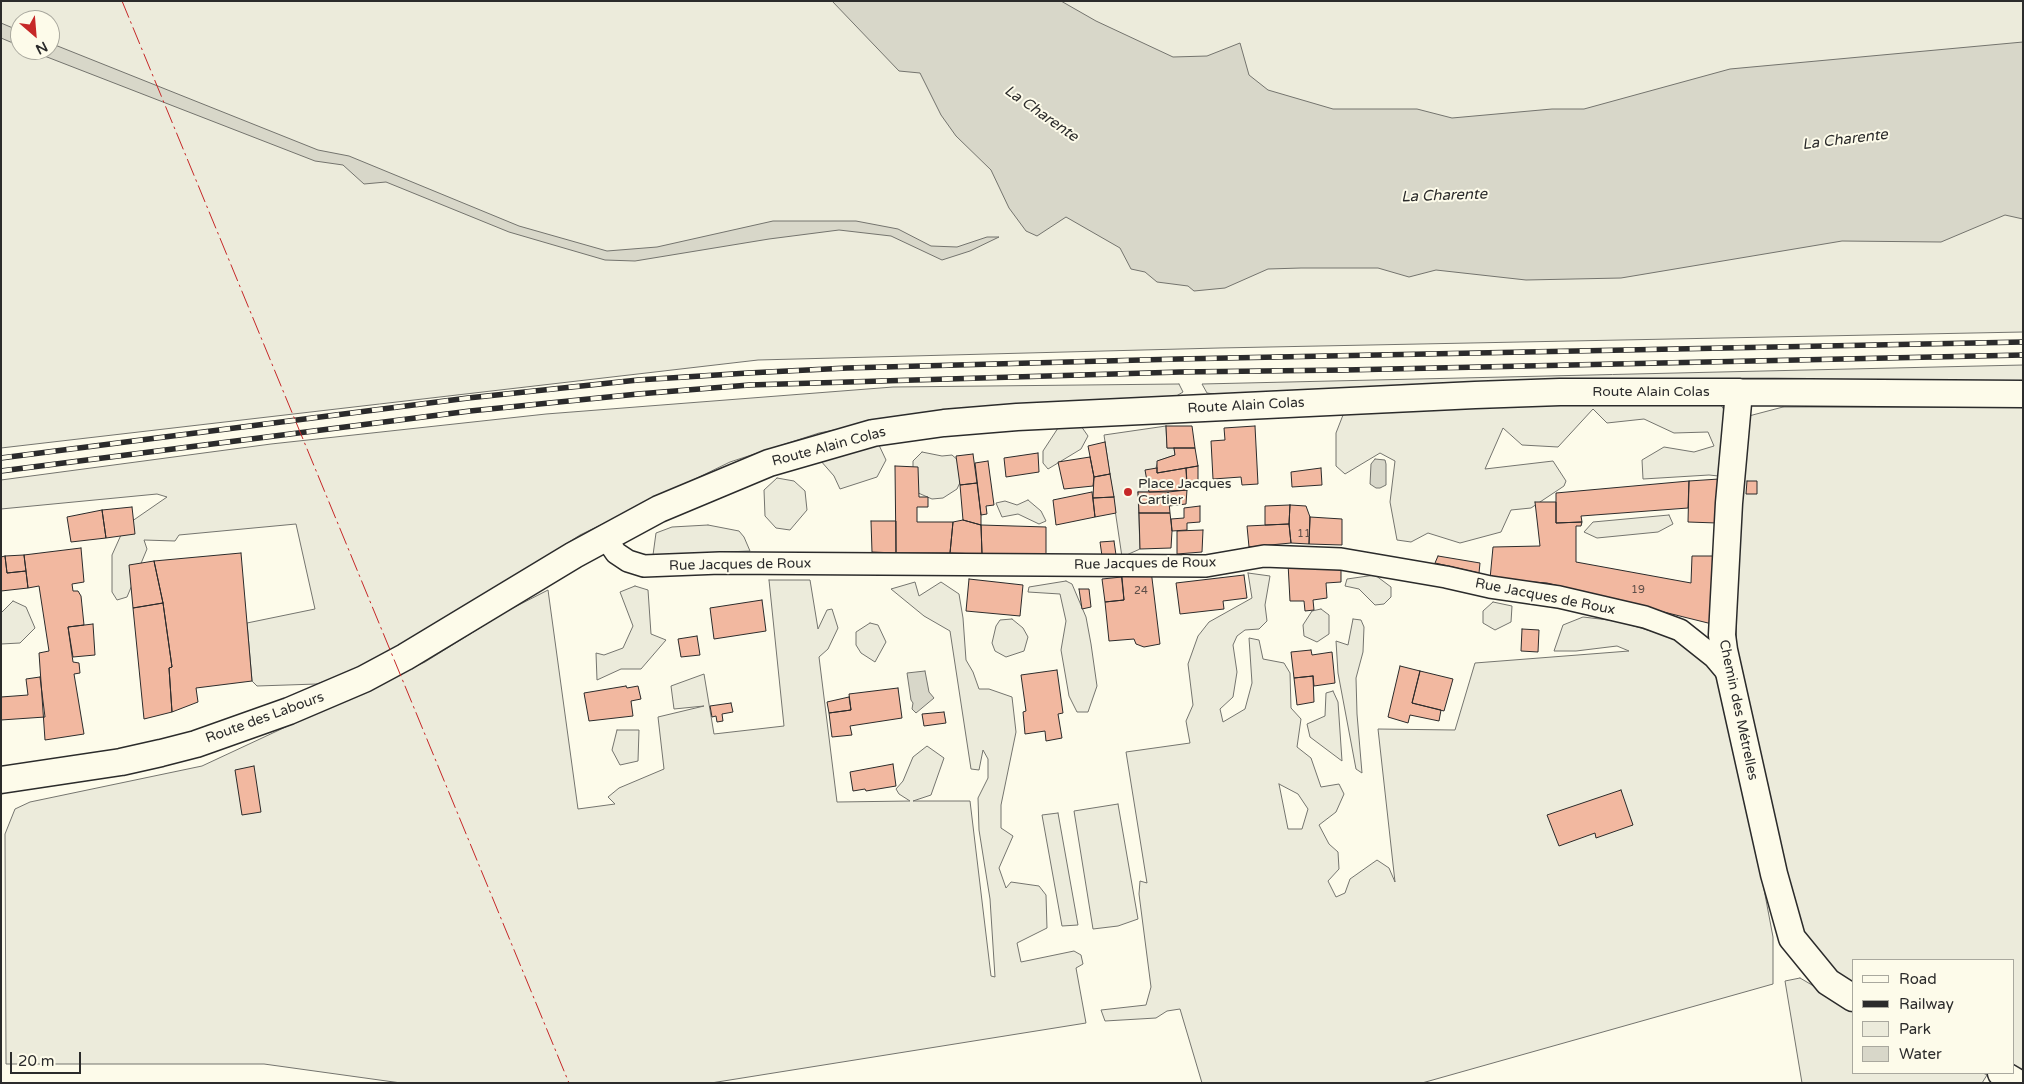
<!DOCTYPE html>
<html>
<head>
<meta charset="utf-8">
<style>
  body { margin:0 }
  #map { position:relative; width:2024px; height:1084px; overflow:hidden; background:#fdfbea; font-family:"Varela Round",sans-serif }
  canvas { display:block }
  .frame { position:absolute; inset:0; border:2px solid #2b2b2b; pointer-events:none }
  .legend { position:absolute; left:1852px; top:959px; width:162px; height:115px; box-sizing:border-box; background:#fdfbea; border:1px solid #a9a89e; margin:0; padding:6px 9px; list-style:none; font-size:15px; color:#2b2b2b }
  .legend li { display:flex; align-items:center; gap:10px; height:25px }
  .legend b { width:25px; border:1px solid #a9a89e }
  .north { position:absolute; left:10px; top:10px; width:50px; height:50px; box-sizing:border-box; background:#fdfbea; border:1px solid #a9a89e; border-radius:50%; rotate:153deg; font-size:14px; font-weight:700; line-height:20px; text-align:center; color:#2b2b2b }
  .north::after { content:''; display:block; margin:auto; width:18px; height:22px; background:#c62828; clip-path:polygon(50% 0,100% 100%,50% 72%,0 100%) }
  .scale { position:absolute; left:10px; top:1052px; width:71px; height:22px; box-sizing:border-box; border:2px solid #2b2b2b; border-top:0; padding-left:6px; font-size:15px; line-height:18px; white-space:nowrap; color:#2b2b2b; -webkit-text-stroke:4px #fdfbea; paint-order:stroke }
</style>
</head>
<body>
<div id="map">
<canvas width="2024" height="1084"></canvas>
<div class="frame"></div>
<ul class="legend">
<li><b style="height:6px;background:#fdfbea"></b>Road</li>
<li><b style="height:6px;background:#2b2b2b"></b>Railway</li>
<li><b style="height:14px;background:#ecebdb"></b>Park</li>
<li><b style="height:14px;background:#d8d7c9"></b>Water</li>
</ul>
<div class="north">N</div>
<div class="scale">20 m</div>
</div>
<script>
const context = document.querySelector('canvas').getContext('2d');
context.lineJoin = 'round';
function fill(path, color) {
  context.fillStyle = color;
  context.fill(path, 'evenodd');
}
function toPath(rows) {
  const path = new Path2D();
  for (const r of rows) {
    path.moveTo(r[0], r[1]);
    for (let i = 2; i < r.length; i += 2) path.lineTo(r[i], r[i + 1]);
  }
  return path;
}
function strokePath(path, color, width, dash) {
  context.strokeStyle = color;
  context.lineWidth = width;
  context.lineCap = dash ? 'butt' : 'round';
  context.setLineDash(dash || []);
  context.stroke(path);
}
function label(font, color, halo, rows, align = 'center') {
  context.font = font + ' "Varela Round",sans-serif';
  context.lineWidth = 4;
  context.setLineDash([]);
  context.textBaseline = 'middle';
  context.strokeStyle = halo;
  context.fillStyle = color;
  for (const [text, x, y, turn = 0] of rows) {
    context.save();
    context.translate(x, y);
    context.rotate((+turn || 0) * Math.PI / 180);
    context.textAlign = isNaN(turn) ? turn : align;
    if (halo) context.strokeText(text, 0, 0);
    context.fillText(text, 0, 0);
    context.restore();
  }
}
const green = toPath([
  [1,1,2023,1,2023,332,1219,348,758,360,1,448,1,1],
  [20,20,50,20,50,50,20,50,20,20],
  [2023,365,2023,382,1719,402,1730,419,1728,477,1709,475,1643,479,1642,460,1664,447,1694,452,1714,446,1708,432,1674,433,1644,419,1607,423,1593,409,1558,447,1522,445,1503,428,1485,469,1553,461,1566,481,1564,486,1531,508,1511,510,1501,532,1460,543,1428,533,1411,542,1397,540,1390,502,1395,461,1380,453,1345,474,1336,466,1336,433,1343,415,1372,405,1227,396,1207,393,1202,384,2023,365],
  [1179,384,1183,392,1173,398,890,419,819,433,730,462,580,535,439,625,359,669,317,684,257,686,252,681,247,623,315,609,296,524,179,535,175,541,144,540,147,549,127,597,117,600,112,592,112,555,125,526,167,497,157,494,1,509,1,480,271,444,546,414,893,387,1179,384],
  [1783,407,2023,407,2023,1073,2013,1068,2013,960,1853,960,1853,985,1811,950,1798,918,1737,672,1735,555,1745,417,1783,407],
  [1081,426,1088,436,1081,449,1048,469,1043,463,1043,451,1058,428,1081,426],
  [878,443,886,460,877,477,840,489,834,476,820,460,878,443],
  [922,452,942,456,952,455,960,462,963,476,957,489,943,498,932,499,916,492,913,483,913,461,922,452],
  [777,478,794,481,805,491,807,510,790,530,776,528,765,516,764,490,777,478],
  [1028,500,1041,511,1046,521,1039,524,1018,514,1002,517,996,503,1005,501,1017,505,1028,500],
  [1669,515,1673,524,1658,532,1597,538,1584,532,1593,522,1669,515],
  [708,525,739,531,744,537,750,551,653,555,656,533,672,527,708,525],
  [1248,573,1270,576,1265,605,1267,621,1259,629,1245,630,1237,636,1233,645,1237,672,1233,697,1220,709,1223,722,1245,709,1252,683,1249,638,1259,640,1263,659,1284,663,1290,673,1291,708,1301,719,1297,747,1311,758,1321,787,1339,784,1344,794,1336,812,1319,825,1329,844,1338,852,1339,869,1328,881,1336,897,1345,893,1350,879,1377,860,1389,868,1395,882,1378,729,1455,730,1475,663,1629,651,1617,646,1576,651,1554,651,1563,625,1583,617,1617,621,1678,639,1708,662,1723,688,1763,884,1773,937,1773,984,1422,1083,1202,1083,1180,1009,1167,1011,1156,1018,1105,1021,1101,1010,1146,1005,1151,987,1139,894,1140,881,1147,883,1126,752,1190,743,1186,721,1193,705,1188,664,1198,636,1209,622,1252,598,1248,573],
  [1279,784,1298,794,1308,809,1302,829,1288,829,1279,784],
  [1375,575,1391,587,1391,597,1384,604,1375,605,1359,589,1345,586,1347,579,1375,575],
  [769,580,810,580,818,629,827,610,832,609,838,628,828,649,819,657,837,802,910,801,899,794,896,789,903,781,913,757,927,746,944,758,931,795,913,801,970,801,991,976,995,977,990,899,979,830,978,798,988,778,988,759,983,750,979,770,971,769,950,631,924,616,891,589,915,582,919,596,941,582,959,594,963,618,966,660,973,672,979,689,989,689,1012,697,1016,732,1001,805,1001,828,1013,836,999,868,1006,888,1011,882,1039,886,1046,895,1047,928,1017,943,1021,962,1074,951,1081,955,1083,964,1076,968,1086,1023,711,1083,401,1083,264,1064,6,1064,5,834,15,809,30,802,202,766,425,662,507,611,548,590,578,809,615,804,608,797,619,788,664,769,658,717,704,706,674,709,671,686,704,674,714,734,784,726,769,580],
  [1066,581,1072,584,1086,617,1091,644,1097,686,1088,712,1077,712,1069,696,1061,650,1066,621,1060,594,1028,592,1029,587,1066,581],
  [635,586,648,590,651,634,666,640,641,669,621,669,597,680,596,653,604,655,623,648,633,626,620,592,635,586],
  [13,601,26,607,35,628,20,643,1,644,1,613,13,601],
  [1493,602,1512,606,1511,622,1495,630,1483,623,1483,611,1493,602],
  [1321,609,1329,615,1329,634,1317,642,1304,636,1303,625,1312,611,1321,609],
  [1012,619,1023,628,1028,637,1024,651,1006,657,995,651,992,643,996,626,1000,620,1012,619],
  [1353,619,1361,620,1364,627,1363,652,1356,678,1357,714,1362,773,1356,769,1338,673,1336,641,1348,645,1353,619],
  [870,623,878,625,886,642,875,662,861,653,856,645,856,632,870,623],
  [1333,691,1338,702,1342,761,1310,737,1307,724,1325,716,1326,693,1333,691],
  [617,730,639,730,638,761,620,765,612,750,617,730],
  [1118,804,1138,919,1118,926,1093,929,1074,811,1118,804],
  [1058,813,1078,925,1062,926,1042,815,1058,813],
  [1800,978,1853,1009,1853,1073,1983,1073,1987,1075,1982,1083,1802,1083,1785,981,1800,978]
]);
fill(green, '#ecebdb');
strokePath(green, '#74746e', 1);
const parking = toPath([
  [1166,426,1167,448,1174,448,1175,455,1158,461,1149,492,1138,492,1140,549,1122,557,1104,435,1166,426]
]);
fill(parking, '#eceadb');
strokePath(parking, '#74746e', 1);
const water = toPath([
  [832,1,1061,1,1096,21,1173,57,1207,56,1240,43,1249,75,1268,90,1333,109,1417,109,1452,118,1552,109,1584,109,1730,69,2023,42,2023,219,2005,215,1941,242,1842,241,1621,278,1526,280,1436,270,1409,277,1378,268,1301,268,1268,269,1225,288,1194,291,1188,286,1157,282,1145,272,1131,269,1120,248,1066,217,1037,236,1026,231,1009,208,991,170,956,136,941,115,920,73,899,71,832,1],
  [1,23,20,31,20,46,1,38,1,23],
  [50,43,318,150,349,156,519,226,607,251,657,247,773,221,856,221,898,229,931,246,957,247,987,237,999,237,970,251,942,260,891,236,839,230,769,239,635,261,605,260,509,232,386,182,364,184,343,165,315,161,29,50,50,50,50,43],
  [1375,459,1385,460,1386,464,1386,485,1380,488,1376,488,1370,484,1371,464,1375,459],
  [925,671,929,692,934,698,916,713,912,709,913,703,911,700,907,673,925,671]
]);
fill(water, '#d8d7c9');
strokePath(water, '#74746e', 1);
const building = toPath([
  [1166,426,1192,426,1195,448,1167,448,1166,426],
  [1255,426,1258,484,1242,485,1241,477,1213,479,1211,441,1225,440,1224,428,1255,426],
  [1105,442,1110,474,1094,477,1088,446,1105,442],
  [1174,448,1195,448,1198,466,1157,473,1157,461,1175,455,1174,448],
  [1038,453,1039,472,1006,477,1004,458,1038,453],
  [973,454,977,483,960,485,956,456,973,454],
  [1090,457,1094,477,1093,486,1064,489,1058,462,1090,457],
  [988,461,994,505,986,506,987,514,981,515,975,463,988,461],
  [895,466,918,467,919,497,928,497,928,507,917,507,917,522,953,522,950,553,896,553,895,466],
  [1198,466,1198,483,1187,482,1186,468,1198,466],
  [1157,468,1157,473,1186,468,1187,490,1149,492,1145,470,1157,468],
  [1321,468,1322,485,1292,487,1291,472,1321,468],
  [1110,474,1114,497,1093,498,1094,477,1110,474],
  [1719,479,1717,523,1688,522,1689,481,1719,479],
  [1689,481,1688,508,1581,516,1582,522,1556,523,1556,493,1689,481],
  [1747,481,1757,481,1757,494,1746,494,1747,481],
  [977,483,981,515,981,525,963,520,960,485,977,483],
  [1187,490,1186,504,1169,506,1168,492,1187,490],
  [1092,492,1095,517,1056,525,1053,500,1092,492],
  [1138,492,1168,492,1170,513,1139,513,1138,492],
  [1114,497,1116,513,1095,517,1093,498,1114,497],
  [1535,502,1556,502,1556,523,1582,522,1581,526,1576,526,1576,562,1691,583,1692,556,1715,556,1712,624,1547,583,1490,579,1493,547,1540,546,1535,502],
  [1290,505,1289,524,1265,525,1265,506,1290,505],
  [1290,505,1306,506,1310,517,1309,544,1291,543,1289,524,1290,505],
  [1200,506,1200,522,1187,523,1187,530,1172,531,1171,519,1184,518,1184,508,1200,506],
  [132,507,135,534,106,538,102,510,132,507],
  [102,510,106,538,71,542,67,517,102,510],
  [1139,513,1170,513,1172,531,1171,548,1140,549,1139,513],
  [1310,517,1342,519,1342,545,1309,544,1310,517],
  [963,520,981,525,982,554,950,553,953,522,963,520],
  [871,521,896,521,896,553,872,552,871,521],
  [1289,524,1291,543,1249,547,1247,526,1289,524],
  [981,525,1046,527,1046,556,982,554,981,525],
  [1203,530,1202,552,1177,554,1177,531,1203,530],
  [1114,541,1116,555,1102,556,1100,542,1114,541],
  [81,548,84,582,72,584,73,591,78,591,81,596,84,625,68,627,73,662,79,663,80,673,74,674,84,734,45,740,39,653,49,651,39,586,28,588,24,555,81,548],
  [241,553,252,681,196,688,198,702,172,712,169,668,172,667,163,603,154,561,241,553],
  [24,555,26,571,7,573,5,556,24,555],
  [5,556,7,573,26,571,28,588,1,591,1,557,5,556],
  [1438,556,1480,563,1479,573,1435,563,1438,556],
  [154,561,163,603,133,608,129,565,154,561],
  [1288,563,1341,564,1341,582,1326,583,1327,598,1313,600,1314,610,1305,611,1304,601,1290,601,1288,563],
  [1151,570,1160,644,1144,647,1136,644,1134,639,1109,641,1105,602,1124,600,1121,572,1151,570],
  [1244,575,1247,598,1223,601,1224,609,1180,614,1176,583,1244,575],
  [1122,577,1124,600,1105,602,1102,579,1122,577],
  [969,579,1023,585,1020,616,966,611,969,579],
  [1079,589,1089,589,1091,607,1082,609,1079,589],
  [762,600,766,631,714,639,710,608,762,600],
  [163,603,172,667,169,668,172,712,144,719,133,608,163,603],
  [93,624,95,655,73,657,68,627,93,624],
  [1522,629,1539,630,1538,652,1521,651,1522,629],
  [697,636,700,655,681,657,678,639,697,636],
  [1311,650,1312,655,1332,652,1335,683,1314,686,1313,676,1294,678,1291,652,1311,650],
  [1400,666,1420,671,1412,703,1441,710,1439,721,1410,715,1408,723,1388,717,1400,666],
  [1057,670,1063,713,1058,714,1062,738,1046,741,1045,731,1025,734,1023,712,1026,711,1021,675,1057,670],
  [1420,671,1453,679,1444,711,1412,703,1420,671],
  [1313,676,1314,702,1297,705,1294,678,1313,676],
  [40,677,45,717,1,720,1,697,28,695,26,679,40,677],
  [626,686,627,688,638,686,641,699,631,701,633,716,589,721,584,693,626,686],
  [898,688,902,718,850,726,852,735,832,737,829,713,851,710,849,694,898,688],
  [849,697,851,710,829,713,827,702,849,697],
  [731,703,733,712,722,714,723,721,717,722,716,716,712,717,710,706,731,703],
  [944,712,946,723,924,726,922,714,944,712],
  [893,764,896,786,866,791,865,789,853,791,850,772,893,764],
  [254,766,261,812,242,815,235,770,254,766],
  [1621,790,1633,825,1596,838,1595,833,1559,846,1547,815,1621,790]
]);
fill(building, '#f2b8a0');
strokePath(building, '#2b2b2b', 1);
const minor = toPath([
  [605,537,616,553,628,561,644,566,720,563,1206,566,1264,556,1341,559,1446,577,1490,587,1559,597,1645,617,1680,630,1714,657,1730,676]
]);
const tertiary = toPath([
  [1739,392,1729,503,1722,635,1724,650,1774,874,1792,938,1828,982,1853,998],
  [1,780,121,762,161,753,196,744,289,711,364,679,405,657,574,555,659,509,769,463,873,433,944,423,1017,417,1475,395,1560,392,1739,392,2023,394],
  [2001,1073,2018,1083]
]);
strokePath(minor, '#2b2b2b', 24);
strokePath(tertiary, '#2b2b2b', 29);
strokePath(minor, '#fdfbea', 21);
strokePath(tertiary, '#fdfbea', 26);
const rail = toPath([
  [1,458,468,398,638,380,748,373,847,368,1178,359,2023,342],
  [1,471,470,411,638,394,749,385,1180,372,1345,370,2023,355]
]);
strokePath(rail, '#2b2b2b', 5.5);
strokePath(rail, '#fdfbea', 4, [11]);
strokePath(toPath([
  [122,1,569,1083]
]), '#c62828', 1, [18, 4, 2.5, 4]);
for (const [x, y, r, color] of [
  [1128,492,5,"#c62828"]
]) {
  const dot = new Path2D();
  dot.arc(x, y, r, 0, 2 * Math.PI);
  context.fillStyle = color;
  context.fill(dot);
  strokePath(dot, '#fdfbea', 2);
}
label('11px', '#5d4e48', null, [
  ["11",1304,534],
  ["19",1638,590],
  ["24",1141,591]
]);
label('14px', '#2b2b2b', '#fdfbea', [
  ["Route Alain Colas",1651,392],
  ["Route Alain Colas",1246,406,-3],
  ["Route Alain Colas",829,447,-15],
  ["Rue Jacques de Roux",1145,564,-1],
  ["Rue Jacques de Roux",740,565,-1],
  ["Rue Jacques de Roux",1545,597,11],
  ["Chemin des Métrelles",1738,710,78],
  ["Route des Labours",265,718,-20]
]);
label('14px', '#2b2b2b', '#fdfbea', [
  ["Place Jacques",1138,484],
  ["Cartier",1138,500]
], 'left');
label('italic 15px', '#2b2b2b', '#fdfbea', [
  ["La Charente",1041,114,35],
  ["La Charente",1845,140,-7],
  ["La Charente",1444,196,-2]
]);
</script>
</body>
</html>
